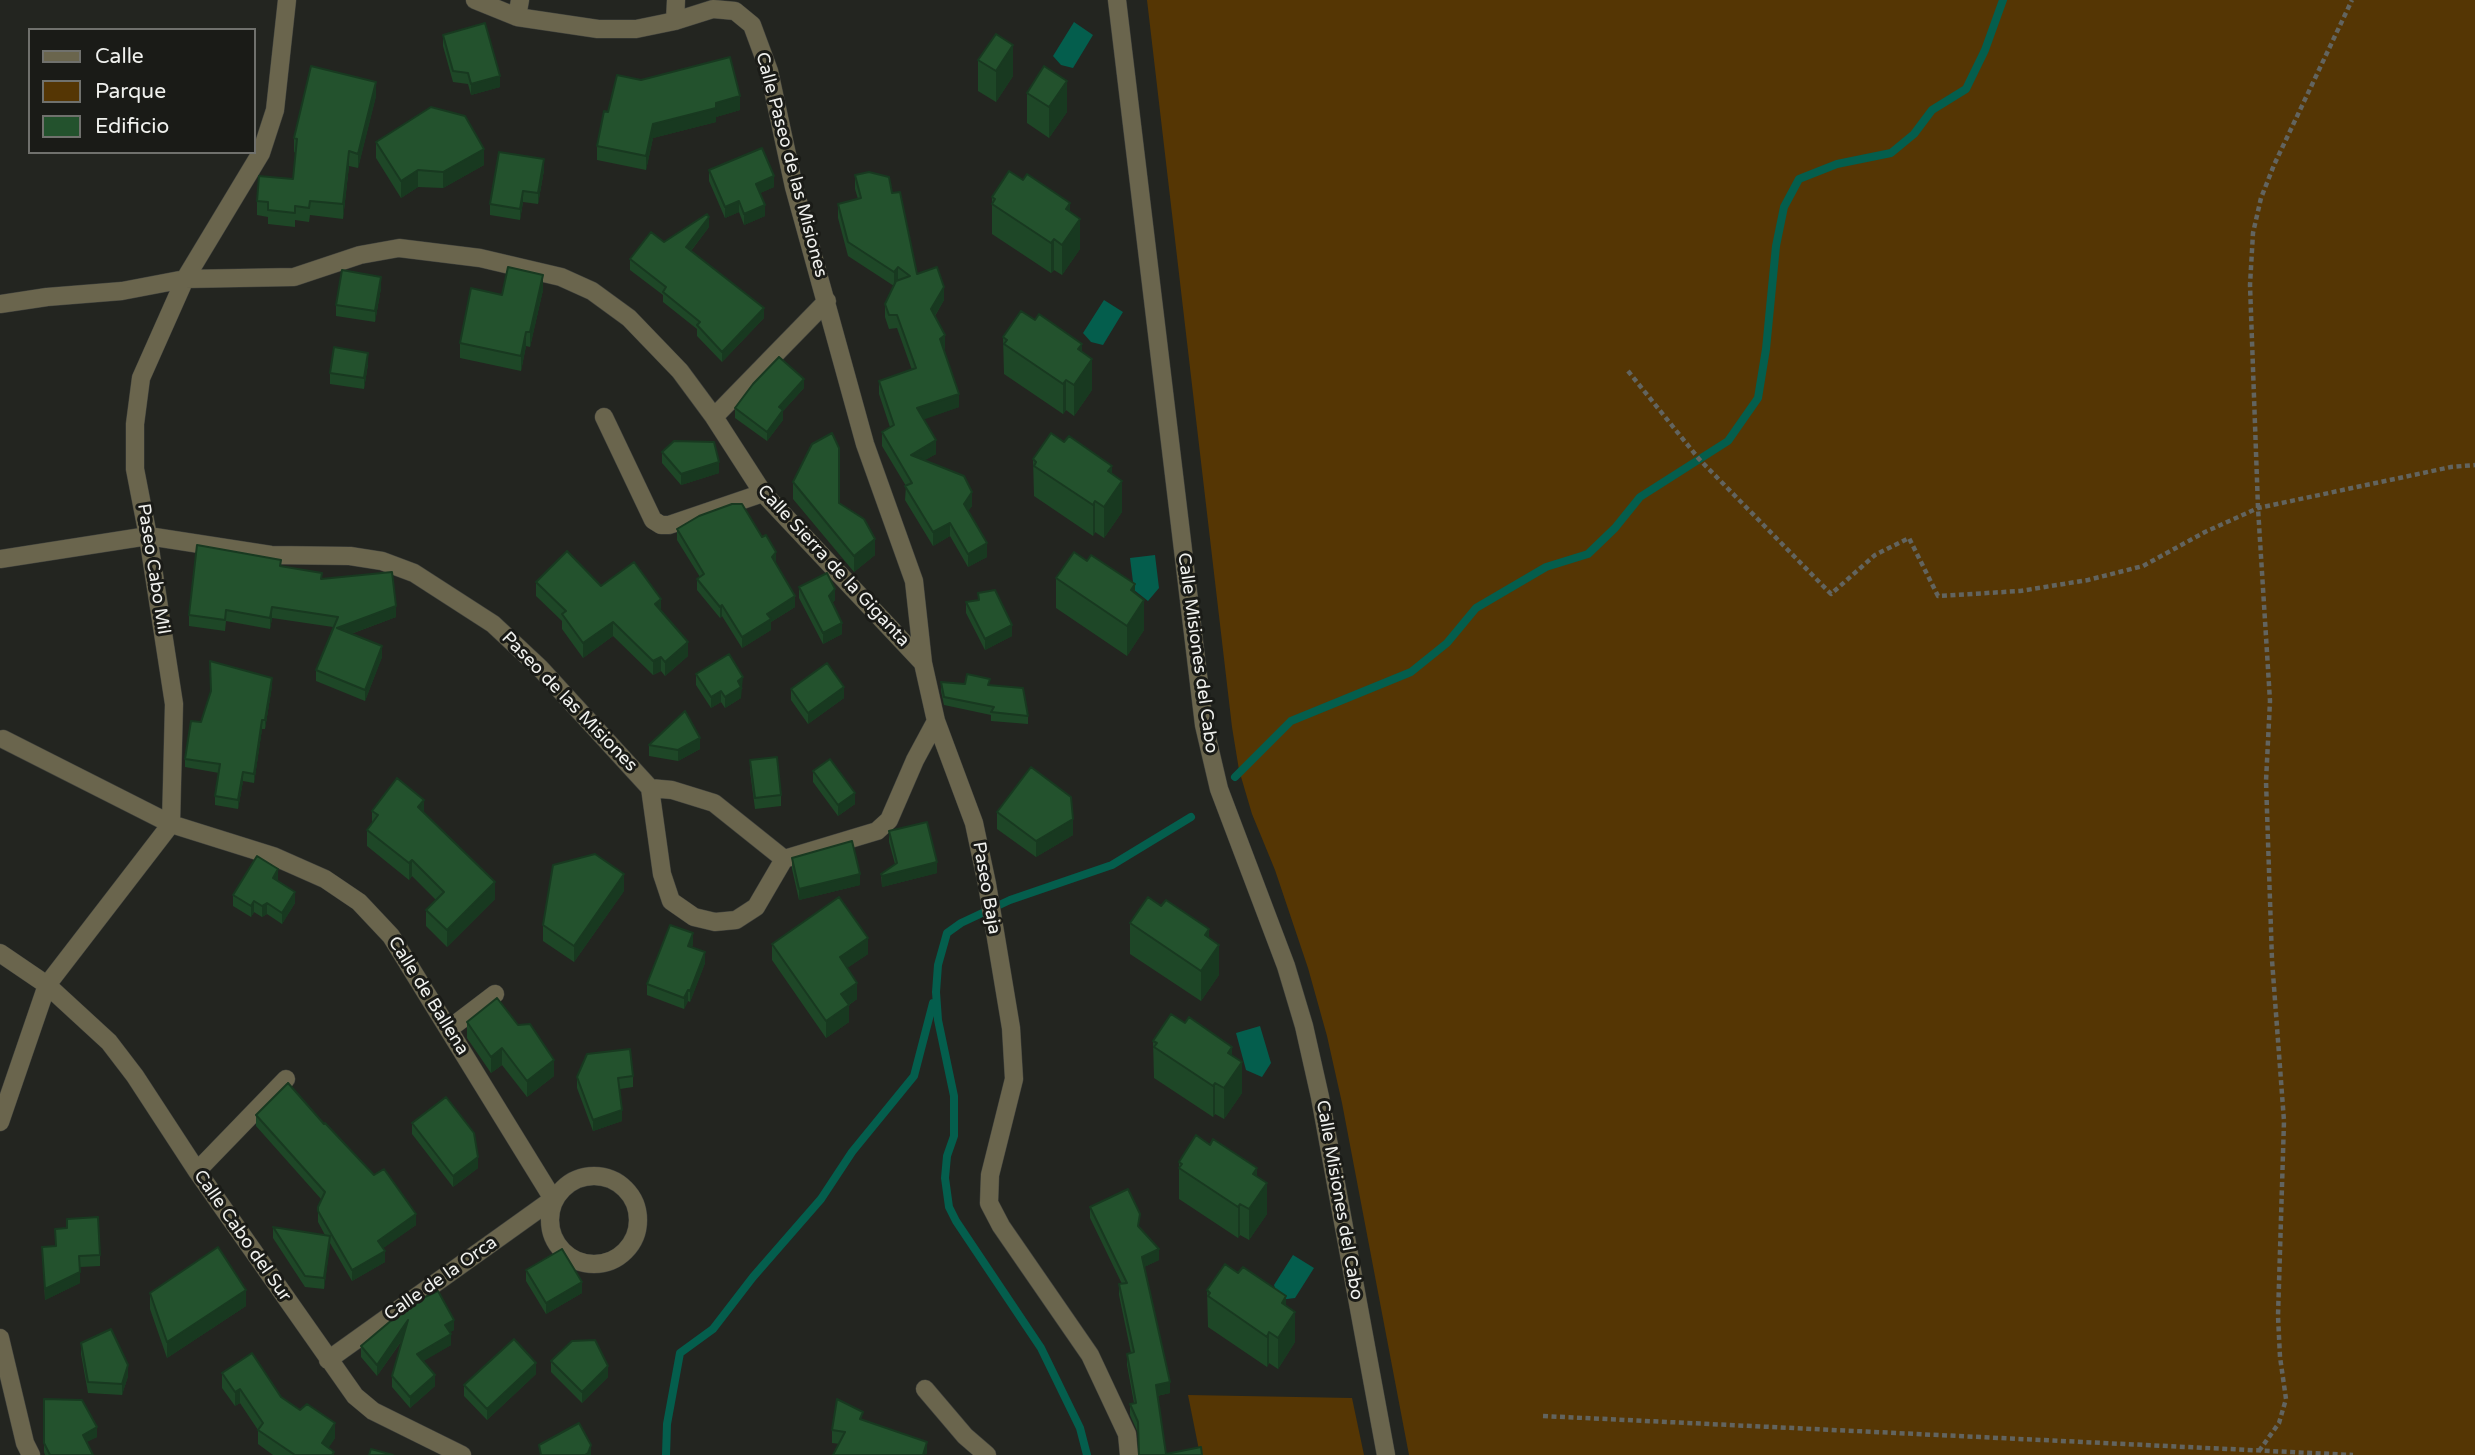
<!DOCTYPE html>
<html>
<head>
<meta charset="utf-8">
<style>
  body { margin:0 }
  #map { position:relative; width:2475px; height:1455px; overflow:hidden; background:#232520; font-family:"Varela Round",sans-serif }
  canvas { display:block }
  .legend { position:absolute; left:28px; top:28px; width:228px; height:126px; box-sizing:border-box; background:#1a1b17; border:2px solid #70716d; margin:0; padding:9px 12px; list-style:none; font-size:21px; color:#f0f1ee }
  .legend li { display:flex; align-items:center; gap:14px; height:35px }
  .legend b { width:35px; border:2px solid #70716d }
</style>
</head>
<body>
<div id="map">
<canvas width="2475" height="1455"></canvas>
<ul class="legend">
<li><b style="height:9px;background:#6a654d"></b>Calle</li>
<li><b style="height:19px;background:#553604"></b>Parque</li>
<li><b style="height:19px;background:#23522d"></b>Edificio</li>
</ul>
</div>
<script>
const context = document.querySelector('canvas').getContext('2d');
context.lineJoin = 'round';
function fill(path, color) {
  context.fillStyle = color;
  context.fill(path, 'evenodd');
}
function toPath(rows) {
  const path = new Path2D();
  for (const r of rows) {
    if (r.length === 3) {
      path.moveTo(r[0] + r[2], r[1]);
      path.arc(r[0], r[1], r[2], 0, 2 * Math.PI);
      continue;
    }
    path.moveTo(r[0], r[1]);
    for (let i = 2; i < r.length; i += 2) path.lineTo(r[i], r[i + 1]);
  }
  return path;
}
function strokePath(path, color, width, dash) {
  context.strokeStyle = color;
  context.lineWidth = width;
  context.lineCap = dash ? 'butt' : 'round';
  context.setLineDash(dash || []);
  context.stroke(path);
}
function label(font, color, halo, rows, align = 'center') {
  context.font = font + ' "Varela Round",sans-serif';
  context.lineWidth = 6;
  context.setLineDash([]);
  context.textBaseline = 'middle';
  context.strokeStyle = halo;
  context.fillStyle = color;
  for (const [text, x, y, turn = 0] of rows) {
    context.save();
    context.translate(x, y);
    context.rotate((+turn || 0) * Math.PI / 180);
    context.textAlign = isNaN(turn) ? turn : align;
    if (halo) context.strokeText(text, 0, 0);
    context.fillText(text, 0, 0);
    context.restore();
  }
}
fill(toPath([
  [1147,0,2475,0,2475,1455,1409,1455,1342,1103,1327,1036,1308,968,1275,870,1252,814,1239,770,1232,727],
  [1188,1395,1352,1398,1364,1455,1200,1455]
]), '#553604');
fill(toPath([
  [1074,22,1093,35,1073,68,1061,65,1053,56],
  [1104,300,1123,312,1103,345,1091,342,1083,333],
  [1155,555,1159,588,1148,601,1134,590,1130,558],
  [1260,1026,1271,1063,1262,1077,1246,1070,1236,1033],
  [1293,1255,1314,1268,1295,1298,1279,1300,1274,1285]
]), '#045e4d');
strokePath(toPath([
  [1235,777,1291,721,1411,672,1447,643,1476,608,1546,567,1588,554,1615,528,1640,497,1728,441,1758,398,1766,349,1776,246,1784,207,1799,179,1837,164,1891,153,1914,134,1932,110,1966,89,1985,50,2003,0],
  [666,1455,667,1424,680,1353,713,1329,753,1277,821,1199,852,1152,914,1076,933,1003],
  [1087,1455,1080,1428,1041,1348,956,1221,949,1207,945,1178,947,1156,954,1136,954,1096,938,1020,936,992,938,965,947,933,961,923,1010,900,1112,865,1191,817]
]), '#045e4d', 8);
const minor = toPath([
  [475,0,517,17,598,29,636,29,675,21,713,9,735,11,752,25,769,71,794,187,865,444,914,581,923,663,936,721,974,823,987,884,1011,1028,1014,1079,990,1175,989,1203,1001,1226,1090,1355,1127,1434,1129,1455],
  [1117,0,1204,725,1219,789,1286,966,1304,1026,1320,1097,1386,1455],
  [517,17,520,0],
  [675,21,676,0],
  [0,304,47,297,122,291,185,279,294,277,360,255,399,248,480,258,561,277,592,291,629,318,680,371,714,417,763,493,923,663],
  [604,417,653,520,661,525,669,525,763,493],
  [714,417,827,301],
  [0,559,148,536,271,555,350,556,382,561,414,573,493,624,540,668,650,788],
  [3,739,171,824,273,856,325,879,359,902,391,936,553,1199,328,1360],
  [650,788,662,874,671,901,694,917,715,922,736,920,756,907,784,859,877,831,889,820,915,760,936,721],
  [650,788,672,790,714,803,784,859],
  [0,953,47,985,109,1042,135,1076,197,1171,355,1396,373,1411,462,1455],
  [449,1029,495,994],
  [0,1122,47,985,171,824,174,704,148,536,135,469,135,424,141,378,185,279,261,153,275,110,287,0],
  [197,1171,286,1079],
  [594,1220,44],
  [0,1338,25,1443,31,1455],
  [925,1389,965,1436,987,1455]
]);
strokePath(minor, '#40423d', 19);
strokePath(toPath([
  [1628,371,1699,459,1831,594,1875,555,1909,538,1938,596,2020,591,2088,580,2143,566,2205,532,2258,508,2451,467,2475,465],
  [1543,1416,2353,1455],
  [2259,1451,2279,1423,2286,1399,2280,1357,2278,1316,2284,1121,2272,960,2266,781,2270,701,2258,508,2250,285,2253,233,2261,198,2274,165,2352,0]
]), '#62645f', 4.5, [5, 3.5]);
strokePath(minor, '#6a654d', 18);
fill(toPath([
  [443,35,500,87,471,95,468,84,453,82,443,46],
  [978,60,1013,76,996,102,978,91],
  [1027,93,1067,112,1049,138,1027,123],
  [376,96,358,168,349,166,343,219,310,215,309,222,295,220,295,227,268,224,268,217,257,215,257,201,293,179,296,153,294,152,294,138],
  [740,110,716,117,716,122,653,138,646,170,597,160,597,146,608,112],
  [376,142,484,165,443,188,418,187,401,198,376,158],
  [544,170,538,204,523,202,520,220,490,215,490,204],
  [709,170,774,187,760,193,765,216,744,225,739,212,725,218,709,181],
  [855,175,892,193,917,274,944,300,935,316,945,349,944,349,959,407,924,419,936,454,925,460,972,506,968,511,987,557,968,567,950,536,933,546,905,500,906,486,882,446,882,432,890,427,879,394,879,381,912,370,897,328,889,329,885,317,885,304,894,286,848,256,838,218,838,204,858,199,855,189],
  [992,197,1070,212,1080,249,1062,275,1054,270,1051,273,992,234],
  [709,227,691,251,764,318,722,362,697,336,697,329,663,302,663,295,630,270,630,259,664,242],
  [381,288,375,322,336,316,336,305],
  [543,290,530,347,526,346,521,371,460,358,460,343,502,295],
  [1003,337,1082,352,1092,390,1074,416,1066,410,1063,414,1004,374],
  [368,364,364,389,330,384,330,373],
  [804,388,783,411,783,420,767,441,735,418,735,408],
  [662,452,719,473,681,485,662,463],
  [1033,459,1112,474,1122,512,1104,538,1095,532,1093,536,1034,496],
  [793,482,839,503,875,555,854,572,793,499],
  [677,529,776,564,795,607,771,622,771,630,742,648,722,616,720,618,697,590,697,579,700,577,677,540],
  [281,567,322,579,396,617,351,634,382,657,365,701,316,681,316,670,333,627,272,618,270,629,226,621,225,631,189,626,189,615],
  [1056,578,1135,593,1144,630,1127,656,1056,608],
  [536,582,601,586,688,656,665,676,661,671,653,675,613,636,583,658,562,629,562,621,536,596],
  [799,587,835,600,832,603,842,634,823,644,799,598],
  [978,593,1012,636,985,650,966,613,966,602,978,600],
  [696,674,743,688,741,689,741,698,725,708,721,702,711,708,696,685],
  [941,682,990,685,1028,716,1028,724,991,721,991,715,944,705,941,691],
  [272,686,265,729,262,729,254,783,243,781,238,809,215,805,215,796,219,773,185,767,185,759,201,722],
  [791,689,844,698,808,724,791,700],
  [649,745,700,749,678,761,649,756],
  [750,760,781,795,781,806,755,809,750,771],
  [813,771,855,804,838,816,813,782],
  [372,811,424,814,495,899,447,947,426,926,426,910,436,900,412,876,409,880,367,846,367,830,372,823],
  [997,812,1073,835,1036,857,997,829],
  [889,831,937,873,882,887,881,874,895,864,889,842],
  [792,858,860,885,799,900,792,869],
  [278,880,278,881,295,903,282,924,267,914,262,917,254,912,251,917,233,906,233,895],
  [624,891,574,962,543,941,543,925],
  [1161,906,1209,938,1219,975,1201,1001,1130,954,1130,923],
  [693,944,692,947,705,963,690,1002,688,1001,684,1009,647,995,647,984],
  [772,944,868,954,847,968,857,999,849,1005,849,1022,826,1038,772,960],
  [467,1022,554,1076,527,1097,502,1065,491,1073,467,1038],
  [1153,1041,1232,1056,1242,1093,1224,1119,1215,1114,1213,1117,1154,1078],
  [633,1076,633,1087,620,1089,622,1121,593,1131,577,1088,577,1077],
  [256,1115,324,1124,416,1225,383,1248,385,1262,352,1281,330,1243,324,1289,305,1287,273,1238,273,1227,325,1235,318,1222,318,1207,321,1199,256,1126],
  [412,1123,478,1168,453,1187,412,1134],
  [1179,1162,1257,1177,1267,1214,1249,1240,1240,1235,1238,1238,1179,1199],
  [1090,1207,1140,1228,1159,1260,1144,1267,1170,1393,1157,1396,1166,1454,1202,1455,1139,1455,1138,1433,1130,1415,1130,1404,1134,1403,1127,1365,1127,1354,1131,1353,1119,1295,1119,1284,1122,1284,1090,1218],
  [67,1219,100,1255,100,1266,80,1267,80,1283,45,1300,42,1247,55,1246,55,1229,67,1228],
  [526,1270,582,1293,546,1314,526,1281],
  [1207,1290,1286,1305,1295,1342,1278,1369,1269,1363,1267,1367,1208,1327],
  [438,1291,454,1320,454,1330,450,1332,451,1334,451,1345,423,1361,435,1375,435,1386,410,1408,392,1387,392,1376,403,1339,377,1376,361,1357,361,1346,412,1303],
  [150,1293,246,1306,167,1358,150,1309],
  [81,1343,128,1376,122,1395,88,1393,81,1354],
  [551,1361,608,1377,582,1403,551,1372],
  [222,1373,281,1397,335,1438,328,1448,334,1455,273,1455,258,1444,258,1430,240,1403,235,1406,222,1388],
  [536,1374,487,1420,464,1396,464,1385],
  [44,1399,97,1437,86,1442,93,1455,45,1455,44,1452],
  [863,1420,927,1454,832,1443,832,1430]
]), '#1e4727');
fill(toPath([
  [1013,45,1013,76,996,102,996,71],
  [500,76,500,87,471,95,471,84],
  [1067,81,1067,112,1049,138,1049,107],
  [376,82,376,96,358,168,358,154],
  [740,96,740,110,716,117,716,122,653,138,646,170,646,156,653,124,716,103],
  [484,149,484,165,443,188,443,172],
  [349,151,349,166,343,219,343,204],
  [544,159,544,170,538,204,538,193],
  [418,170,418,187,401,198,401,181],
  [774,176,774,187,756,195,756,184],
  [523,191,523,202,520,220,520,209],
  [739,201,739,212,725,218,725,207],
  [1070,203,1070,233,1080,219,1080,249,1062,275,1062,245,1066,209],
  [765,205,765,216,744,225,744,214],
  [709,217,709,227,686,257,686,247],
  [1054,239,1054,270,1051,273,1051,243],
  [898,267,898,281,894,286,894,272],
  [543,275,543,290,530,347,530,332],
  [381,277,381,288,375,322,375,311],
  [944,287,944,300,931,322,931,309],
  [764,308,764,318,722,362,722,352],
  [526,332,526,346,521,371,521,356],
  [945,335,945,349,940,353,940,339],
  [1082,344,1082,374,1092,359,1092,390,1074,416,1074,385,1078,349],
  [368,353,368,364,364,389,364,378],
  [804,379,804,388,783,411,783,420,767,441,767,432,779,407],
  [1066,380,1066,410,1063,414,1063,384],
  [959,394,959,407,917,422,917,408],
  [936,440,936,454,911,468,911,455],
  [719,462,719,473,681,485,681,474],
  [1112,466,1112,496,1122,481,1122,512,1104,538,1104,507,1108,471],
  [972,492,972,506,964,517,964,504],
  [1095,501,1095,532,1093,536,1093,505],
  [950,523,950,536,933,546,933,532],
  [875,539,875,555,854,572,854,556],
  [987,543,987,557,968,567,968,554],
  [776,552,776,563,772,557],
  [1135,584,1135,614,1144,600,1144,630,1127,656,1127,626,1131,590],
  [835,589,835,600,829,607,829,596],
  [795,596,795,607,771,622,771,630,742,648,742,637,767,614],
  [661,599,661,613,655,604],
  [722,605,722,616,720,618,720,607],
  [396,606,396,617,337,639,337,628],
  [272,607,272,618,270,629,270,618],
  [613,622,613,636,583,658,583,643],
  [842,623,842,634,823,644,823,633],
  [1012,625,1012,636,985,650,985,639],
  [688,642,688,656,665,676,665,662],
  [382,646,382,657,365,701,365,690],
  [661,657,661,671,653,675,653,661],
  [743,677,741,698,725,708,725,697,738,681],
  [272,678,272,686,265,729,265,720],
  [844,687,844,698,808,724,808,713],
  [721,691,721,702,711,708,711,697],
  [262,720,262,729,254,783,254,774],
  [700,738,700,749,678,761,678,750],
  [243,772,243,781,238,809,238,800],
  [855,793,855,804,838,816,838,805],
  [424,800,424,816,418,807],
  [1073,819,1073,835,1036,857,1036,841],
  [412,860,412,876,409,880,409,863],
  [937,862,937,873,882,887,882,876],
  [278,869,278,880,273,889,273,878],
  [624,874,624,891,574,962,574,946],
  [860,874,860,885,799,900,799,889],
  [495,882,495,899,447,947,447,930],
  [295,892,295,903,282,924,282,913],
  [254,901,254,912,251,917,251,906],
  [267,903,267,914,262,917,262,906],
  [1209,929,1209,959,1219,945,1219,975,1201,1001,1201,971,1205,935],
  [693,933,693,944,688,957,688,946],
  [868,938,868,954,840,973,840,957],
  [705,952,705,963,690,1002,690,991],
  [857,983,857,999,841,1010,841,994],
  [688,990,688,1001,684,1009,684,998],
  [849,1005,849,1022,826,1038,826,1021],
  [1232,1047,1232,1077,1242,1062,1242,1093,1224,1119,1224,1088,1228,1053],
  [502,1048,502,1065,491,1073,491,1057],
  [554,1060,554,1076,527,1097,527,1081],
  [1215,1083,1215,1114,1213,1117,1213,1086],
  [622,1110,622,1121,593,1131,593,1120],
  [478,1157,478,1168,453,1187,453,1176],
  [1257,1168,1257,1197,1267,1183,1267,1214,1249,1240,1249,1209,1253,1174],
  [1240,1204,1240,1235,1238,1238,1238,1207],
  [416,1214,416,1225,378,1252,378,1241],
  [330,1236,330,1247,324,1289,324,1278],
  [1159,1249,1159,1260,1142,1268,1142,1257],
  [385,1251,385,1262,352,1281,352,1270],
  [80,1272,80,1283,45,1300,45,1289],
  [582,1282,582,1293,546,1314,546,1303],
  [246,1290,246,1306,167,1358,167,1342],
  [1286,1296,1286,1326,1295,1312,1295,1342,1278,1369,1278,1338,1282,1303],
  [408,1320,408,1331,377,1376,377,1365],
  [454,1320,454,1330,445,1335,445,1325],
  [1269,1332,1269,1363,1267,1367,1267,1337],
  [451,1334,451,1345,417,1365,417,1354],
  [536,1363,536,1374,487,1420,487,1409],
  [128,1365,128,1376,122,1395,122,1384],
  [608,1366,608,1377,582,1403,582,1392],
  [435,1375,435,1386,410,1408,410,1397],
  [1170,1382,1170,1393,1156,1396,1156,1385],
  [240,1389,240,1403,235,1406,235,1392],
  [335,1423,335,1438,324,1455,322,1443],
  [97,1427,97,1437,83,1444,83,1435],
  [927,1442,927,1454,923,1455],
  [591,1445,591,1455,585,1455]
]), '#183920');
const building = toPath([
  [485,23,500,76,471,84,468,73,453,71,443,35,485,23],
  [996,34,1013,45,996,71,978,60,996,34],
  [730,57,740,96,716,103,716,108,653,124,646,156,597,146,604,111,608,112,617,75,641,80,730,57],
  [311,66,376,82,358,154,349,151,343,204,310,201,309,208,295,206,295,213,268,210,268,202,257,201,259,176,293,179,297,139,294,138,311,66],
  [1044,66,1067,81,1049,107,1027,93,1044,66],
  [431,107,465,116,484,149,443,172,418,170,401,181,376,142,431,107],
  [762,148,774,176,756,184,765,205,744,214,739,201,725,207,709,170,762,148],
  [499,152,544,159,538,193,523,191,520,209,490,204,499,152],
  [1009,171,1023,180,1027,174,1070,203,1066,209,1080,219,1062,245,1054,239,1051,243,992,204,995,199,992,197,1009,171],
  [869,172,889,177,892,193,900,192,917,274,937,267,944,287,931,309,945,335,940,339,959,394,917,408,936,440,911,455,964,476,972,492,964,504,987,543,968,554,950,523,933,532,905,486,912,483,882,432,894,425,879,381,916,368,897,315,889,315,885,304,896,281,910,276,898,267,894,272,848,242,838,204,861,198,855,175,869,172],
  [707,214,709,217,686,247,764,308,722,352,697,325,700,322,663,292,666,287,630,259,651,232,664,242,707,214],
  [508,267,543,275,530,332,526,332,521,356,460,343,471,288,502,295,508,267],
  [342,270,381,277,375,311,336,305,342,270],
  [1021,311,1035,320,1039,314,1082,344,1078,349,1092,359,1074,385,1066,380,1063,384,1004,344,1007,340,1003,337,1021,311],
  [334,347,368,353,364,378,330,373,334,347],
  [779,357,804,379,779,407,783,410,767,432,735,408,753,384,779,357],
  [832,433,839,448,839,503,864,519,875,539,854,556,793,482,812,444,832,433],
  [1051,433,1064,442,1069,436,1112,466,1108,471,1122,481,1104,507,1095,501,1093,505,1034,466,1036,462,1033,459,1051,433],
  [674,441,714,442,719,462,681,474,662,452,674,441],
  [732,504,742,504,762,537,766,535,776,552,772,557,795,596,767,614,771,619,742,637,722,605,720,607,697,579,704,574,677,529,699,516,732,504],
  [197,545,281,560,280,566,322,573,321,579,392,572,396,606,337,628,382,646,365,690,316,670,338,617,272,607,270,618,226,610,225,620,189,615,197,545],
  [567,551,601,586,634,562,661,599,655,604,688,642,665,662,661,657,653,661,613,622,583,643,562,614,566,611,536,582,567,551],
  [1074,552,1087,561,1091,555,1135,584,1131,590,1144,600,1127,626,1056,578,1074,552],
  [827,573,835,589,829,596,842,623,823,633,799,587,827,573],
  [995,590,1012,625,985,639,966,602,979,600,978,593,995,590],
  [729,654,743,677,738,681,741,687,725,697,721,691,711,697,696,674,729,654],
  [210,661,272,678,265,720,262,720,254,774,243,772,238,800,215,796,220,764,185,759,191,721,201,722,211,691,210,661],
  [827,663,844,687,808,713,791,689,827,663],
  [967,674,990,679,988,685,1023,688,1028,716,991,712,994,707,944,697,941,682,965,684,967,674],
  [685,711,700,738,678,750,649,745,685,711],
  [777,757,781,795,755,798,750,760,777,757],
  [830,759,855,793,838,805,813,771,830,759],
  [1031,767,1071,797,1073,819,1036,841,997,812,1031,767],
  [397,778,424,800,418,807,495,882,447,930,426,910,444,892,412,860,409,863,367,830,378,815,372,811,397,778],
  [927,822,937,862,882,876,881,874,897,863,889,831,927,822],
  [852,841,860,874,799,889,792,858,852,841],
  [595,854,624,874,574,946,543,925,553,865,595,854],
  [257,856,278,869,273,878,295,892,282,913,267,903,262,906,254,901,251,906,233,895,257,856],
  [839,897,868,938,840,957,857,983,841,994,849,1005,826,1021,772,944,839,897],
  [1148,897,1161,906,1166,900,1209,929,1205,935,1219,945,1201,971,1130,923,1148,897],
  [670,925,693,933,688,946,705,952,690,991,688,990,684,998,647,984,670,925],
  [497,998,518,1025,530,1024,554,1060,527,1081,502,1048,491,1057,467,1022,497,998],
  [1171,1014,1185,1023,1189,1017,1232,1047,1228,1053,1242,1062,1224,1088,1215,1083,1213,1086,1154,1047,1157,1043,1153,1041,1171,1014],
  [630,1049,633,1076,618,1078,622,1110,593,1120,577,1077,587,1054,630,1049],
  [288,1083,324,1124,325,1123,374,1175,384,1169,416,1214,378,1241,385,1251,352,1270,318,1211,318,1207,325,1192,256,1115,288,1083],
  [446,1097,474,1133,478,1157,453,1176,412,1123,446,1097],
  [1196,1135,1210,1145,1213,1139,1257,1168,1253,1174,1267,1183,1249,1209,1240,1204,1238,1207,1179,1168,1182,1164,1179,1162,1196,1135],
  [1128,1189,1140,1214,1138,1226,1159,1249,1142,1257,1170,1382,1156,1385,1166,1454,1201,1447,1202,1455,1139,1455,1138,1422,1130,1404,1136,1403,1127,1354,1134,1352,1119,1284,1127,1283,1090,1207,1128,1189],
  [98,1217,100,1255,79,1256,80,1272,45,1289,42,1247,56,1246,55,1229,67,1228,67,1219,98,1217],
  [273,1227,330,1236,324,1278,305,1276,273,1227],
  [218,1247,246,1290,167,1342,150,1293,218,1247],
  [562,1249,582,1282,546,1303,526,1270,562,1249],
  [1225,1264,1238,1273,1243,1267,1286,1296,1282,1303,1295,1312,1278,1338,1269,1332,1267,1337,1208,1296,1210,1293,1207,1290,1225,1264],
  [438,1291,454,1320,445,1325,451,1334,417,1354,435,1375,410,1397,392,1376,408,1320,377,1365,361,1346,412,1303,438,1291],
  [111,1329,128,1365,122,1384,88,1382,81,1343,111,1329],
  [514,1339,536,1363,487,1409,464,1385,514,1339],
  [595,1340,608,1366,582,1392,551,1361,572,1341,595,1340],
  [252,1353,281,1397,300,1410,307,1404,335,1423,322,1443,334,1452,332,1455,295,1455,258,1430,263,1423,240,1389,235,1392,222,1373,252,1353],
  [44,1399,82,1400,97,1427,83,1435,93,1455,50,1455,44,1443,44,1399],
  [837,1399,863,1412,860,1419,927,1442,923,1455,833,1455,845,1432,832,1430,837,1399],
  [579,1423,591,1445,588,1453,585,1455,541,1455,539,1445,579,1423],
  [371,1449,393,1455,369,1455,371,1449]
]);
fill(building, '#23522d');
strokePath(building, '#183920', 2);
label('18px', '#f0f1ee', '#1a1b17', [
  ["Calle Paseo de las Misiones",791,165,75],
  ["Calle Sierra de la Giganta",833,566,47],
  ["Paseo Cabo Mil",153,569,81],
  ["Calle Misiones del Cabo",1197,653,82],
  ["Paseo de las Misiones",569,702,46],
  ["Paseo Baja",986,888,80],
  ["Calle de Ballena",428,996,58],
  ["Calle Misiones del Cabo",1339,1200,80],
  ["Calle Cabo del Sur",242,1236,55],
  ["Calle de la Orca",441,1279,-35]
]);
</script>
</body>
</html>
